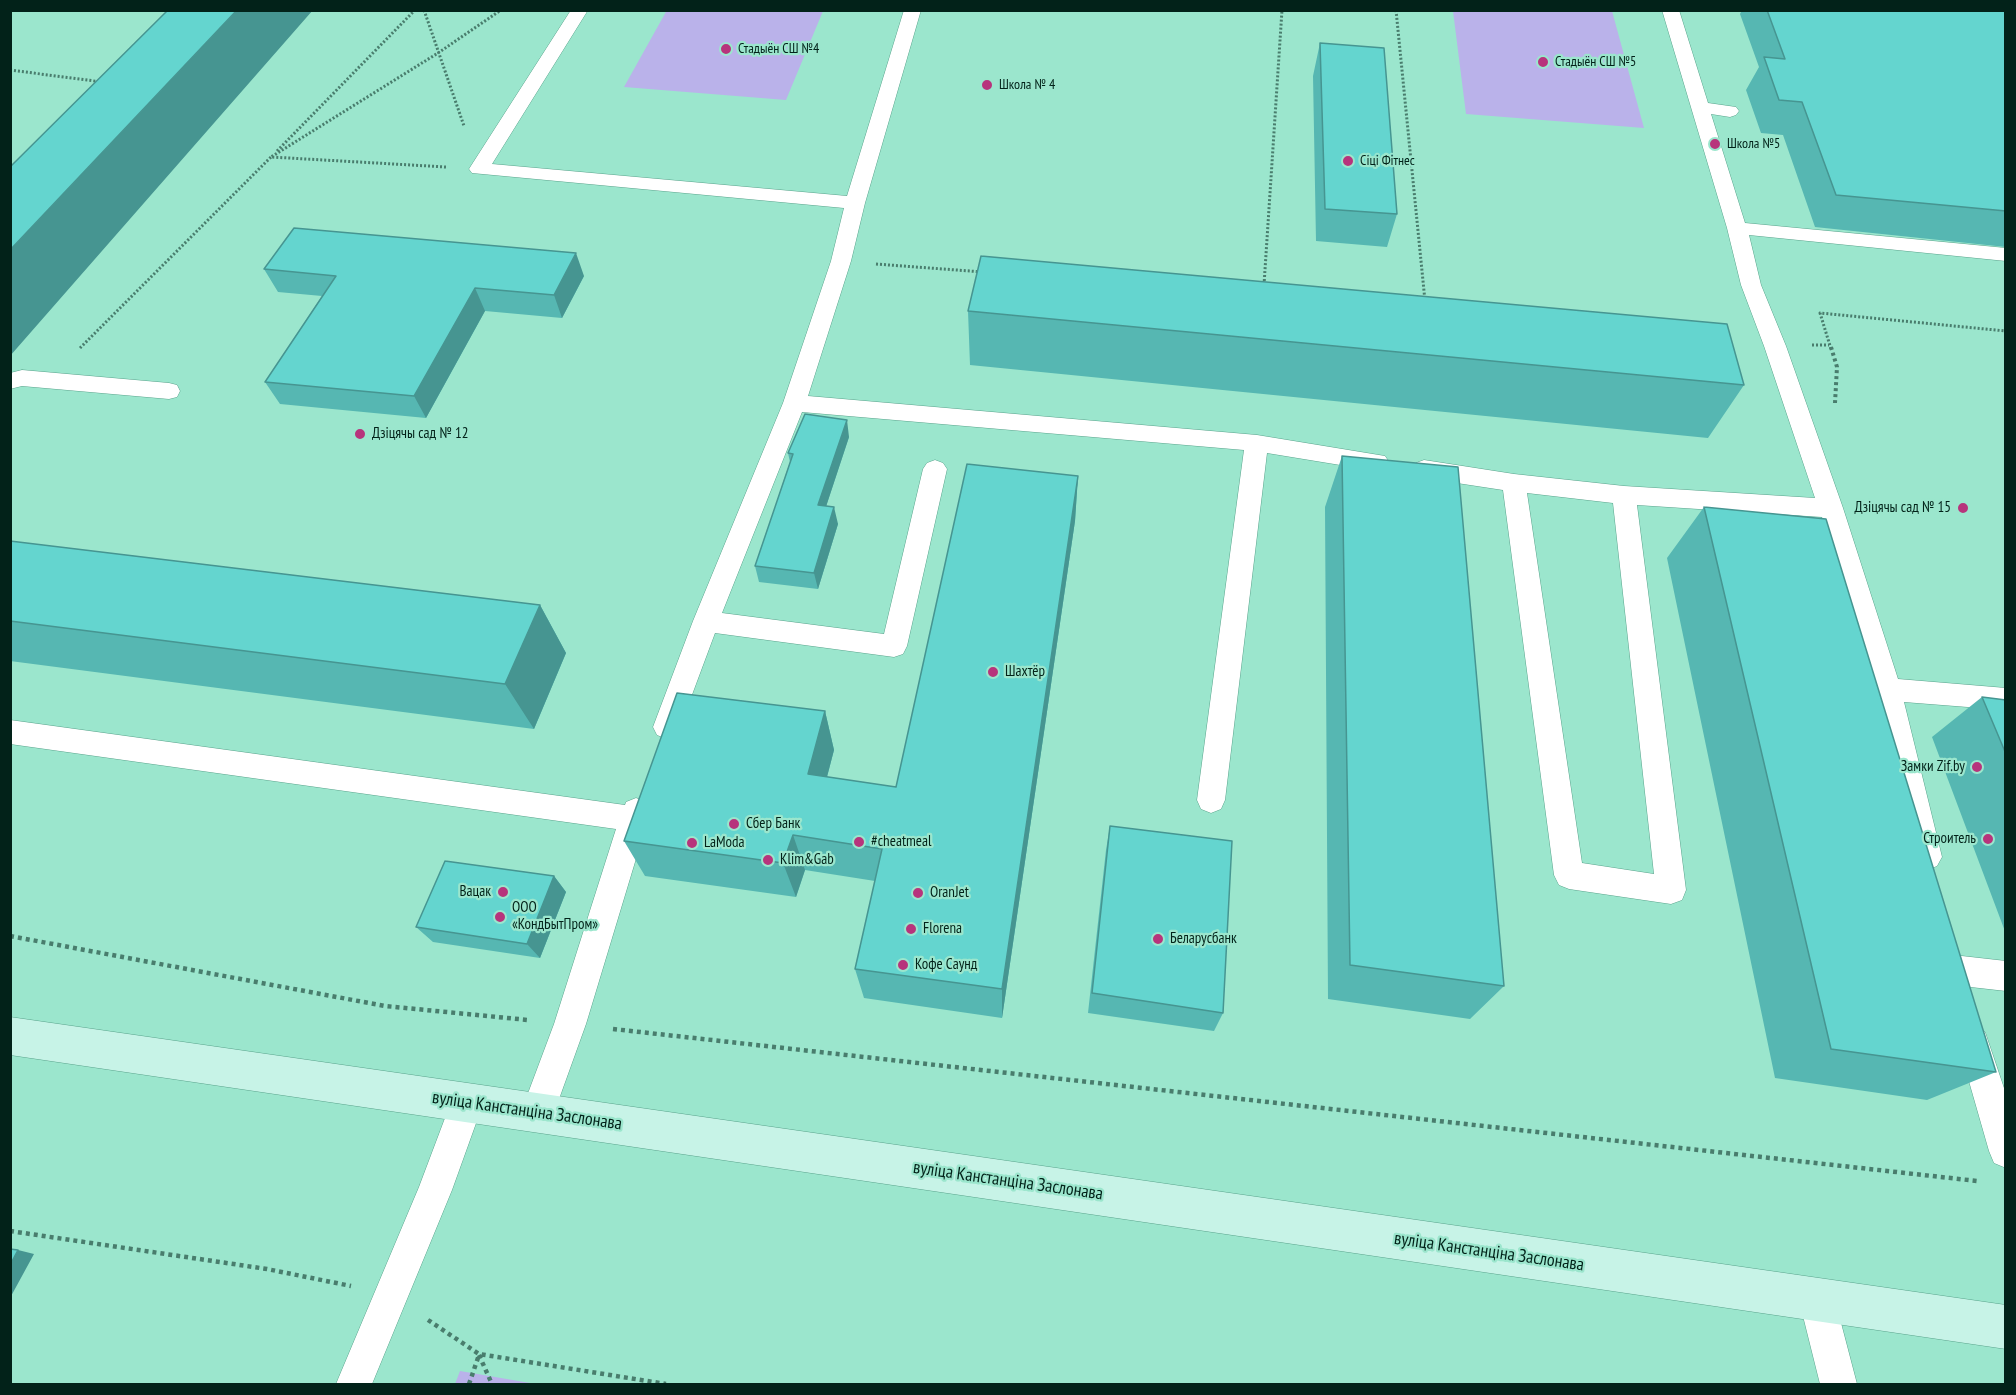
<!DOCTYPE html>
<html>
<head>
<meta charset="utf-8">
<style>
  body { margin:0 }
  #map { position:relative; width:2016px; height:1395px; overflow:hidden; background:#9be6cd; font-family:"PT Sans Narrow",sans-serif }
  canvas { display:block }
  .frame { position:absolute; inset:0; border:12px solid #022219; pointer-events:none }
</style>
</head>
<body>
<div id="map">
<canvas width="2016" height="1395"></canvas>
<div class="frame"></div>
</div>
<script>
const context = document.querySelector('canvas').getContext('2d');
context.lineJoin = 'round';
function fill(path, color) {
  context.fillStyle = color;
  context.fill(path, 'evenodd');
}
function toPath(rows) {
  const path = new Path2D();
  for (const r of rows) {
    path.moveTo(r[0], r[1]);
    for (let i = 2; i < r.length; i += 2) path.lineTo(r[i], r[i + 1]);
  }
  return path;
}
function strokePath(path, color, width, dash) {
  context.strokeStyle = color;
  context.lineWidth = width;
  context.lineCap = dash ? 'butt' : 'round';
  context.setLineDash(dash || []);
  context.stroke(path);
}
function label(font, color, halo, rows, align = 'center') {
  context.font = font + ' "PT Sans Narrow",sans-serif';
  context.lineWidth = 4.5;
  context.setLineDash([]);
  context.textBaseline = 'middle';
  context.strokeStyle = halo;
  context.fillStyle = color;
  for (const [text, x, y, turn = 0] of rows) {
    context.save();
    context.translate(x, y);
    context.rotate((+turn || 0) * Math.PI / 180);
    context.textAlign = isNaN(turn) ? turn : align;
    if (halo) context.strokeText(text, 0, 0);
    context.fillText(text, 0, 0);
    context.restore();
  }
}
fill(toPath([
  [667,10,823,10,823,11,786,100,624,87],
  [1453,11,1612,11,1644,128,1466,114],
  [460,1371,536,1384,455,1384]
]), '#bab2ea');
const lane = toPath([
  [571,10,588,10,492,164,847,196,904,10,921,10,865,203,851,261,808,396,1257,435,1385,456,1389,462,1385,468,1377,471,1267,453,1225,800,1221,809,1211,813,1201,809,1197,800,1244,450,802,412,722,613,884,634,923,469,927,463,935,460,943,463,947,469,907,646,903,654,894,657,715,633,677,735,667,739,657,735,653,727,693,621,783,403,831,261,844,208,472,173,469,169,571,10],
  [1662,10,1679,10,1708,103,1736,107,1739,111,1736,115,1730,117,1711,114,1745,223,2006,248,2006,261,1749,235,1761,285,1786,346,1843,508,1898,679,2006,688,2006,710,1904,702,1942,857,1937,866,1927,870,1917,866,1912,857,1875,689,1822,517,1637,505,1686,890,1682,900,1671,904,1569,889,1559,885,1554,875,1503,490,1424,478,1416,475,1412,469,1416,463,1424,460,1514,474,1624,486,1815,498,1764,346,1741,285,1727,228,1662,10],
  [1527,493,1613,503,1654,874,1582,863,1527,493],
  [22,370,169,383,177,385,180,391,177,397,169,399,22,386,10,389,10,373,22,370],
  [10,720,625,805,626,802,636,798,646,802,650,811,648,819,586,1024,550,1124,538,1129,526,1124,521,1112,554,1024,616,829,10,744,10,720],
  [1953,955,2006,961,2006,991,1953,985,1942,981,1937,970,1942,959,1953,955],
  [1974,1027,1985,1032,2006,1094,2006,1168,1994,1163,1989,1151,1958,1043,1963,1032,1974,1027],
  [468,1085,480,1089,484,1101,452,1190,372,1384,336,1384,419,1187,456,1089,468,1085],
  [1817,1282,1830,1287,1835,1300,1857,1384,1820,1384,1799,1300,1804,1287,1817,1282]
]);
const secondary = toPath([
  [10,1017,2006,1305,2006,1349,10,1055,10,1017]
]);
strokePath(lane, '#5aa38c', 1);
strokePath(secondary, '#5aa38c', 1);
strokePath(toPath([
  [424,10,464,126],
  [1396,10,1425,301],
  [10,70,102,82],
  [277,151,415,10],
  [446,167,271,157,438,53,501,10],
  [876,264,983,272],
  [1264,285,1282,10],
  [1812,345,1829,345],
  [80,348,272,156],
  [1831,349,1820,313,2006,331]
]), '#497d6d', 3, [2, 2]);
strokePath(toPath([
  [1831,347,1837,367,1835,403]
]), '#497d6d', 4, [3, 3]);
strokePath(toPath([
  [10,936,385,1006,528,1020],
  [613,1029,1977,1181],
  [10,1231,267,1269,351,1286],
  [428,1320,479,1354,666,1384],
  [479,1355,492,1384],
  [469,1384,479,1355]
]), '#497d6d', 4.5, [4, 4]);
fill(lane, '#fff');
fill(secondary, '#c7f3e7');
fill(toPath([
  [1742,10,2006,10,2006,247,1815,227,1783,135,1761,133,1746,90,1759,67,1740,14],
  [1320,43,1397,214,1387,247,1316,241,1313,76],
  [264,269,584,276,562,318,485,311,426,418,280,404,265,382,322,296,278,292],
  [968,311,1744,385,1708,438,970,365],
  [849,437,826,506,838,524,818,589,759,582,755,566,790,462,788,453],
  [1342,456,1504,986,1470,1019,1328,999,1325,507],
  [1078,476,1075,521,1002,1018,864,998,855,969,875,881,805,870,796,897,645,876,624,841,825,711,834,750,827,777,896,787],
  [1704,507,1996,1072,1927,1100,1775,1078,1667,558],
  [10,541,540,605,566,653,534,729,10,661],
  [1982,697,2006,700,2006,934,1932,737],
  [1110,826,1223,1013,1214,1031,1088,1013,1106,850],
  [554,876,566,892,540,958,433,942,416,927]
]), '#56b7b2');
fill(toPath([
  [237,10,313,10,10,356,10,250],
  [576,253,584,276,562,318,554,295],
  [475,288,485,311,426,418,414,396],
  [847,420,849,437,821,522,818,505],
  [1078,476,1075,521,1002,1018,1002,989],
  [834,507,838,524,818,589,814,573],
  [540,605,566,653,534,729,505,684],
  [825,711,834,750,818,811,808,774],
  [793,835,805,870,796,897,783,863],
  [554,876,566,892,540,958,527,944],
  [18,1250,34,1254,10,1298,10,1265]
]), '#469591');
const building = toPath([
  [168,10,237,10,10,250,10,167,168,10],
  [1767,10,2006,10,2006,211,1836,195,1802,102,1779,100,1764,57,1785,59,1767,10],
  [1320,43,1384,48,1397,214,1325,209,1320,43],
  [294,228,576,253,554,295,475,288,414,396,265,382,336,276,264,269,294,228],
  [981,256,1727,324,1744,385,968,311,981,256],
  [805,414,847,420,818,505,834,507,814,573,755,566,793,454,788,453,805,414],
  [1342,456,1458,467,1504,986,1350,965,1342,456],
  [967,464,1078,476,1002,989,855,969,882,849,793,835,783,863,624,841,677,693,825,711,808,774,896,787,967,464],
  [1704,507,1826,519,1996,1072,1831,1049,1704,507],
  [10,541,540,605,505,684,10,621,10,541],
  [1982,697,2006,700,2006,754,1982,697],
  [1110,826,1232,841,1223,1013,1092,993,1110,826],
  [445,861,554,876,527,944,416,927,445,861],
  [10,1249,18,1250,10,1265,10,1249]
]);
fill(building, '#64d5cf');
strokePath(building, '#469591', 1.5);
for (const [x, y, r, color] of [
  [726,49,6,"#b7347c"],
  [1543,62,6,"#b7347c"],
  [987,85,6,"#b7347c"],
  [1715,144,6,"#b7347c"],
  [1348,161,6,"#b7347c"],
  [360,434,6,"#b7347c"],
  [1963,508,6,"#b7347c"],
  [993,672,6,"#b7347c"],
  [1977,767,6,"#b7347c"],
  [734,824,6,"#b7347c"],
  [1988,839,6,"#b7347c"],
  [859,842,6,"#b7347c"],
  [692,843,6,"#b7347c"],
  [768,860,6,"#b7347c"],
  [503,892,6,"#b7347c"],
  [918,893,6,"#b7347c"],
  [500,917,6,"#b7347c"],
  [911,929,6,"#b7347c"],
  [1158,939,6,"#b7347c"],
  [903,965,6,"#b7347c"]
]) {
  const dot = new Path2D();
  dot.arc(x, y, r, 0, 2 * Math.PI);
  context.fillStyle = color;
  context.fill(dot);
  strokePath(dot, '#9be6cd', 2);
}
label('14px', '#022219', '#9be6cd', [
  ["Стадыён СШ №4",738,49],
  ["Стадыён СШ №5",1555,62],
  ["Школа № 4",999,85],
  ["Школа №5",1727,144],
  ["Сіці Фітнес",1360,161]
], 'left');
label('15px', '#022219', '#9be6cd', [
  ["Дзіцячы сад № 12",372,434],
  ["Дзіцячы сад № 15",1951,508,"right"],
  ["Шахтёр",1005,672],
  ["Замки Zif.by",1965,767,"right"],
  ["Сбер Банк",746,824],
  ["Строитель",1976,839,"right"],
  ["#cheatmeal",871,842],
  ["LaModa",704,843],
  ["Klim&Gab",780,860],
  ["Вацак",491,892,"right"],
  ["OranJet",930,893],
  ["ООО",512,908],
  ["«КондБытПром»",512,925],
  ["Florena",923,929],
  ["Беларусбанк",1170,939],
  ["Кофе Саунд",915,965]
], 'left');
label('18px', '#022219', '#9be6cd', [
  ["вуліца Канстанціна Заслонава",527,1111,8],
  ["вуліца Канстанціна Заслонава",1008,1181,8],
  ["вуліца Канстанціна Заслонава",1489,1252,8]
]);
</script>
</body>
</html>
